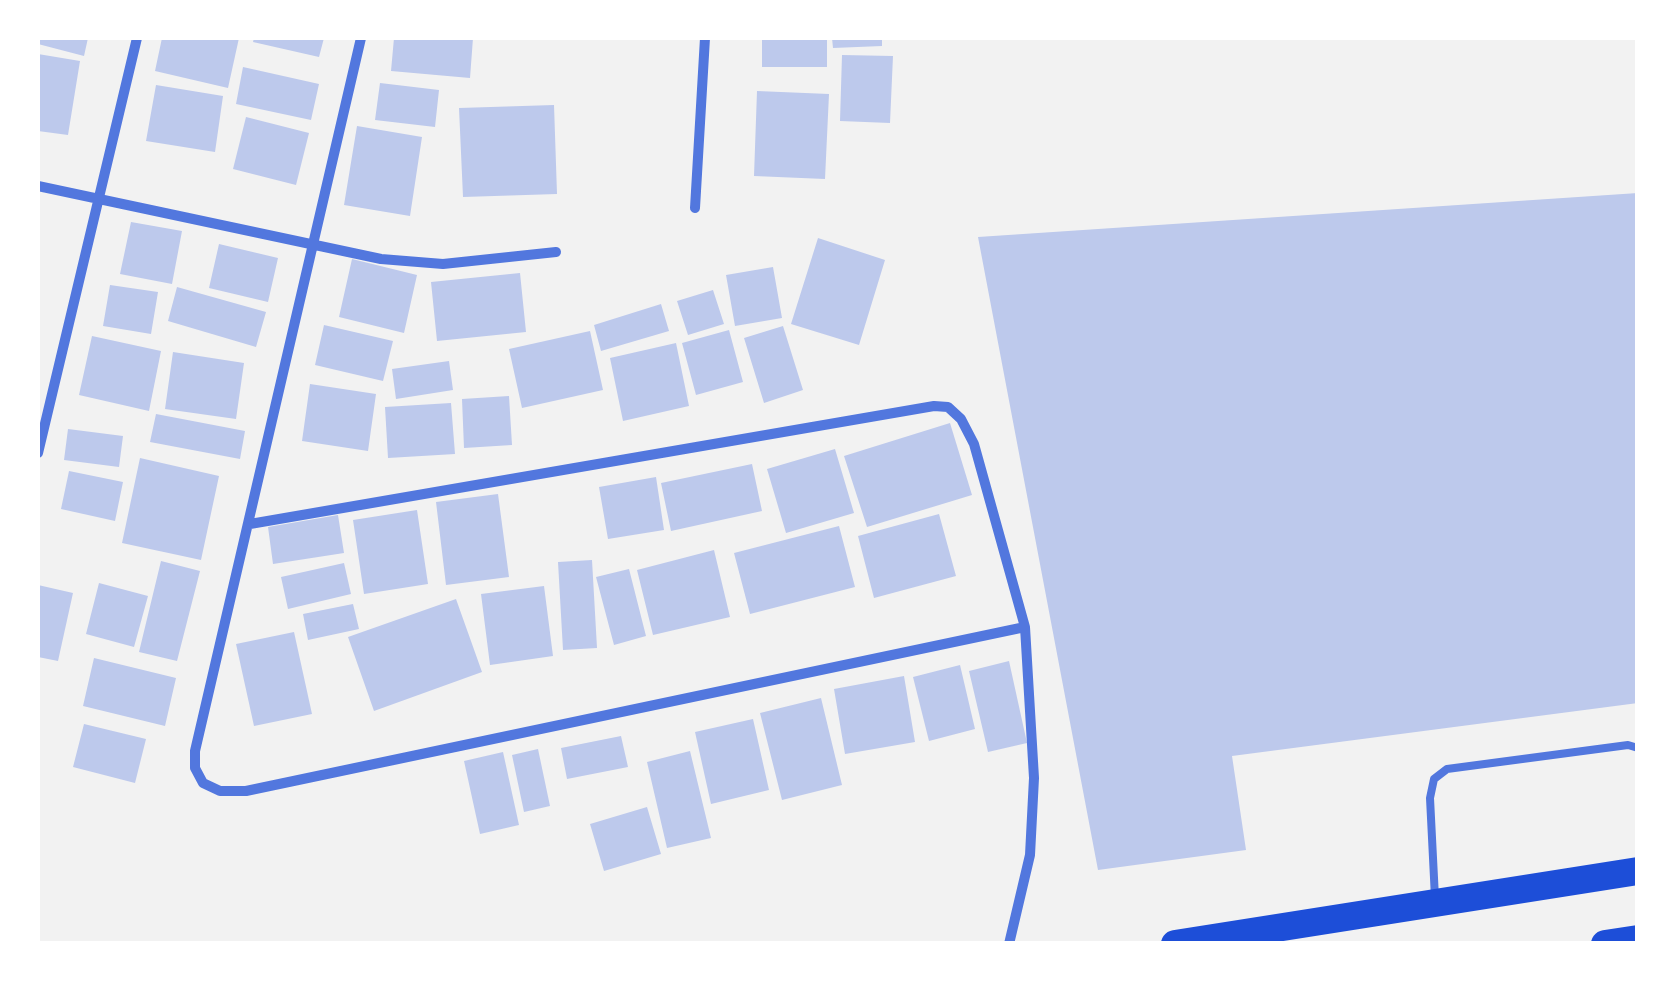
<!DOCTYPE html>
<html>
<head>
<meta charset="utf-8">
<style>
  body { margin:0 }
  #map { position:relative; width:1675px; height:981px; overflow:hidden; background:#f2f2f2; font-family:"Exo 2",sans-serif }
  canvas { display:block }
  .frame { position:absolute; inset:0; border:40px solid #fff; pointer-events:none }
</style>
</head>
<body>
<div id="map">
<canvas width="1675" height="981"></canvas>
<div class="frame"></div>
</div>
<script>
const context = document.querySelector('canvas').getContext('2d');
context.lineJoin = 'round';
function fill(path, color) {
  context.fillStyle = color;
  context.fill(path, 'evenodd');
}
function toPath(rows) {
  const path = new Path2D();
  for (const r of rows) {
    path.moveTo(r[0], r[1]);
    for (let i = 2; i < r.length; i += 2) path.lineTo(r[i], r[i + 1]);
  }
  return path;
}
function strokePath(path, color, width, dash) {
  context.strokeStyle = color;
  context.lineWidth = width;
  context.lineCap = dash ? 'butt' : 'round';
  context.setLineDash(dash || []);
  context.stroke(path);
}
fill(toPath([
  [38,38,88,38,84,56,38,44],
  [162,38,239,38,228,88,155,71],
  [254,38,324,38,319,57,253,42],
  [394,38,473,38,470,78,391,71],
  [762,38,827,38,827,67,762,67],
  [832,38,882,38,882,46,833,48],
  [38,54,80,61,68,135,38,131],
  [842,55,893,56,890,123,840,121],
  [243,67,319,84,311,120,236,104],
  [380,83,439,90,435,127,375,120],
  [156,85,223,96,215,152,146,141],
  [757,91,829,94,825,179,754,176],
  [554,105,557,194,463,197,459,108],
  [246,117,309,133,296,185,233,169],
  [357,126,422,137,410,216,344,205],
  [1638,193,1638,703,1232,756,1246,850,1098,870,978,237],
  [131,222,182,231,172,284,120,274],
  [818,238,885,260,859,345,791,324],
  [219,244,278,258,268,302,209,288],
  [352,259,417,275,404,333,339,317],
  [773,267,782,318,735,326,726,275],
  [520,273,526,332,437,341,431,282],
  [110,285,158,292,151,334,103,326],
  [177,287,266,312,256,347,168,321],
  [713,290,724,324,688,335,677,301],
  [661,304,669,331,601,351,594,325],
  [324,325,393,341,383,381,315,365],
  [783,326,803,390,764,403,744,338],
  [729,330,743,382,696,395,682,343],
  [590,331,603,390,522,408,509,349],
  [92,336,161,351,149,411,79,395],
  [676,343,689,406,623,421,610,358],
  [173,352,244,363,236,419,165,409],
  [449,361,453,390,396,399,392,369],
  [310,384,376,394,368,451,302,441],
  [509,396,512,445,464,448,462,399],
  [451,403,455,454,388,458,385,407],
  [156,414,245,431,240,459,150,442],
  [950,423,972,495,867,527,844,456],
  [68,429,123,436,119,467,64,460],
  [835,449,854,513,786,533,767,469],
  [140,458,219,476,201,560,122,543],
  [752,464,762,511,671,531,661,483],
  [69,471,123,482,115,521,61,509],
  [656,477,664,530,608,539,599,487],
  [498,494,509,577,446,585,436,502],
  [417,510,428,584,364,594,353,520],
  [939,514,956,576,874,598,858,536],
  [338,515,344,553,273,564,268,527],
  [839,526,855,587,750,614,734,553],
  [714,550,730,617,653,635,637,570],
  [592,560,597,648,563,650,558,562],
  [161,561,200,571,177,661,139,652],
  [344,563,351,594,288,609,281,577],
  [629,569,646,636,614,645,596,577],
  [99,583,148,596,134,647,86,634],
  [38,585,73,593,58,661,38,657],
  [544,586,553,656,490,665,481,594],
  [456,599,482,672,374,711,348,637],
  [353,604,359,629,308,640,303,614],
  [294,632,312,714,254,726,236,644],
  [94,658,176,678,165,726,83,706],
  [1009,661,1027,743,988,752,969,671],
  [960,665,975,729,929,741,913,677],
  [904,676,915,742,845,754,834,689],
  [821,698,842,785,782,800,760,713],
  [753,719,769,790,711,804,695,732],
  [84,724,146,739,135,783,73,767],
  [621,736,628,767,567,779,561,748],
  [538,749,550,806,524,812,512,755],
  [690,751,711,838,667,848,647,762],
  [503,752,519,825,480,834,464,761],
  [647,807,661,854,604,871,590,824]
]), '#bdc9ec');
strokePath(toPath([
  [1435,898,1430,798,1434,779,1447,769,1628,745,1638,748]
]), '#5277de', 8);
strokePath(toPath([
  [38,186,381,259,443,264,556,252],
  [695,208,705,38],
  [38,453,137,38],
  [250,524,934,406,948,407,961,419,974,444,1025,627,246,791,220,791,203,783,195,768,195,751,361,38],
  [1009,944,1030,855,1034,778,1025,627]
]), '#5277de', 10);
strokePath(toPath([
  [1175,944,1638,871],
  [1605,944,1638,939]
]), '#1d4ed8', 28);
</script>
</body>
</html>
